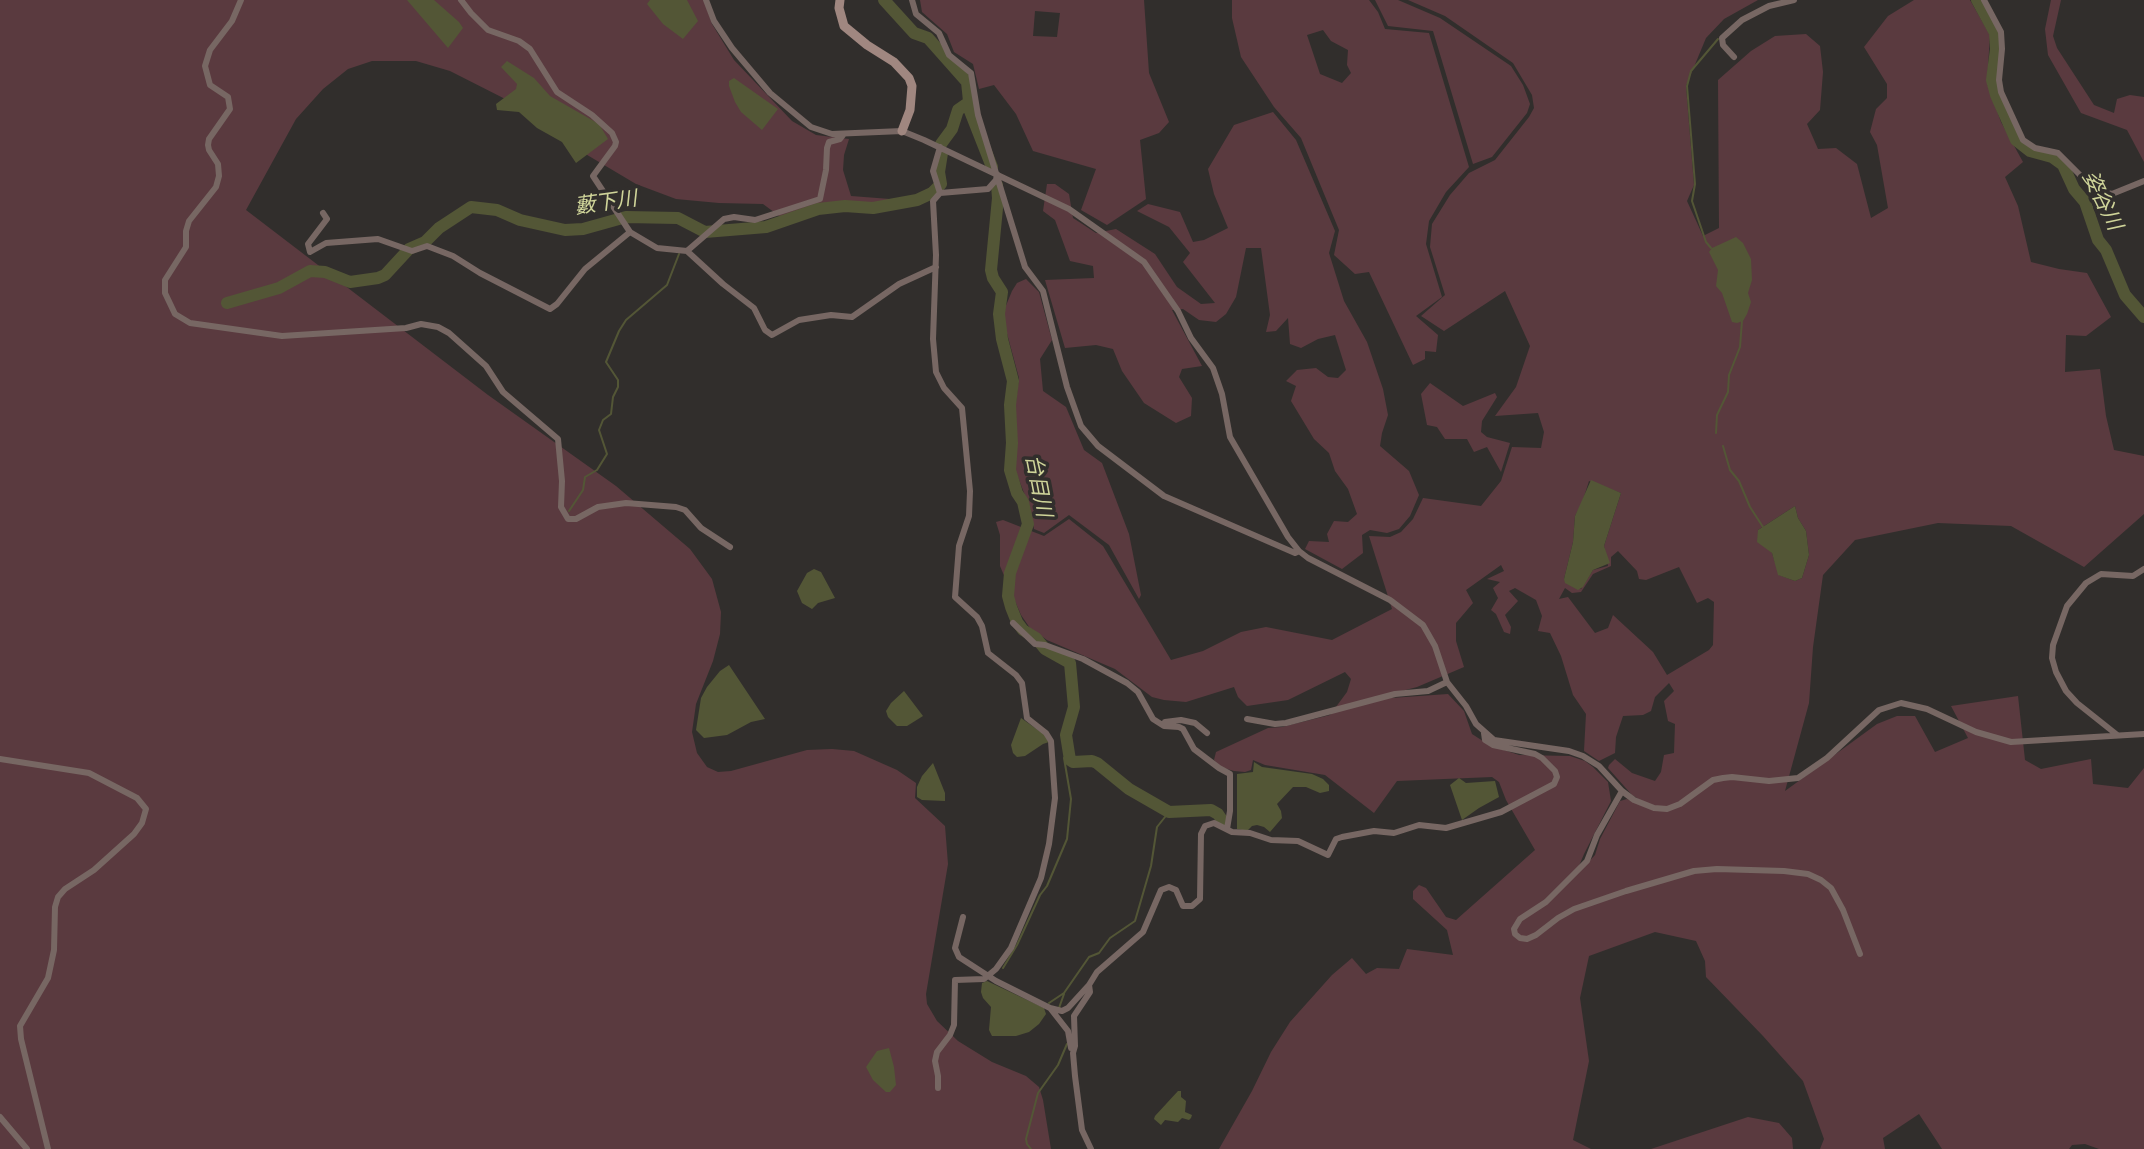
<!DOCTYPE html>
<html>
<head>
<meta charset="utf-8">
<style>
  body { margin:0 }
  canvas { display:block; background:#312e2c }
</style>
</head>
<body>
<canvas width="2144" height="1149"></canvas>
<script>
const context = document.querySelector('canvas').getContext('2d');
context.lineJoin = 'round';
function fill(path, color) {
  context.fillStyle = color;
  context.fill(path, 'evenodd');
}
function toPath(rows) {
  const path = new Path2D();
  for (const r of rows) {
    path.moveTo(r[0], r[1]);
    for (let i = 2; i < r.length; i += 2) path.lineTo(r[i], r[i + 1]);
  }
  return path;
}
function strokePath(path, color, width, dash) {
  context.strokeStyle = color;
  context.lineWidth = width;
  context.lineCap = dash ? 'butt' : 'round';
  context.setLineDash(dash || []);
  context.stroke(path);
}
function label(font, color, halo, rows, align = 'center') {
  context.font = font + ' "Titillium Web","Noto Sans JP",sans-serif';
  context.lineWidth = 7;
  context.setLineDash([]);
  context.textBaseline = 'middle';
  context.strokeStyle = halo;
  context.fillStyle = color;
  for (const [text, x, y, turn = 0] of rows) {
    context.save();
    context.translate(x, y);
    context.rotate((+turn || 0) * Math.PI / 180);
    context.textAlign = isNaN(turn) ? turn : align;
    if (halo) context.strokeText(text, 0, 0);
    context.fillText(text, 0, 0);
    context.restore();
  }
}
fill(toPath([
  [0,0,704,0,712,24,734,60,792,121,816,135,849,139,844,155,843,170,851,196,890,199,892,202,874,205,833,204,782,218,763,204,719,203,676,199,636,184,557,137,521,107,450,71,416,61,372,61,348,69,323,89,296,119,246,210,488,395,616,486,690,549,712,579,721,612,720,634,713,661,696,704,692,732,697,753,707,767,718,772,731,771,807,750,832,749,854,751,897,770,916,783,915,798,945,826,948,864,926,994,927,1004,937,1021,958,1041,992,1062,1026,1076,1039,1087,1043,1100,1051,1149,0,1149],
  [920,0,1144,0,1149,73,1169,122,1159,133,1140,140,1146,199,1107,225,1081,210,1096,169,1033,151,1016,114,994,85,979,89,973,64,954,52,947,34,922,12],
  [1035,11,1060,13,1057,37,1033,36],
  [1232,0,1369,0,1378,12,1385,29,1429,33,1469,167,1446,192,1429,221,1426,244,1442,297,1416,316,1438,335,1436,352,1425,351,1425,359,1413,365,1369,272,1355,274,1334,255,1339,230,1301,138,1274,107,1241,57,1232,18],
  [1323,30,1331,41,1348,50,1347,65,1351,73,1342,83,1320,74,1307,35],
  [1375,0,1398,0,1440,18,1511,66,1523,85,1530,104,1527,113,1492,157,1473,164,1433,31,1388,26],
  [1408,0,1758,0,1724,19,1706,38,1686,86,1694,185,1687,201,1703,236,1719,228,1718,80,1751,51,1775,36,1806,34,1820,46,1823,72,1820,110,1807,124,1818,149,1836,148,1857,164,1871,218,1888,208,1877,145,1870,132,1876,109,1887,98,1887,84,1864,47,1888,16,1914,0,1970,0,1990,35,1987,83,2001,122,2023,162,2005,177,2018,206,2031,262,2059,269,2087,273,2111,317,2086,336,2066,335,2065,372,2100,369,2106,416,2114,450,2144,456,2144,514,2084,567,2011,526,1938,523,1855,540,1823,575,1813,647,1809,703,1785,791,1877,724,1897,716,1915,716,1935,752,1968,738,1951,706,2018,696,2025,760,2041,769,2091,759,2093,784,2128,788,2144,768,2144,1149,2099,1149,2085,1144,2072,1145,2069,1149,1942,1149,1919,1114,1883,1138,1885,1149,1820,1149,1824,1139,1803,1081,1763,1036,1706,977,1705,961,1696,941,1655,932,1589,956,1580,998,1589,1061,1573,1140,1591,1149,1219,1149,1252,1091,1271,1052,1290,1022,1332,975,1352,958,1366,974,1377,968,1399,969,1407,949,1453,955,1447,930,1413,899,1413,891,1419,885,1426,888,1446,917,1456,920,1535,850,1506,800,1499,782,1492,777,1397,781,1374,813,1325,775,1265,765,1253,760,1251,770,1245,772,1234,771,1220,767,1214,760,1216,752,1268,728,1282,727,1330,715,1347,692,1351,679,1345,672,1288,700,1247,706,1238,697,1234,687,1186,702,1164,700,1152,697,1115,669,1047,640,1030,628,1021,615,1000,566,1000,535,996,522,1003,520,1044,536,1069,519,1103,546,1171,660,1203,651,1241,632,1266,627,1332,640,1392,609,1369,536,1390,537,1401,532,1413,519,1423,498,1481,506,1501,481,1512,447,1541,448,1544,432,1538,413,1495,416,1516,387,1530,346,1505,291,1444,331,1421,316,1445,295,1430,247,1432,224,1450,195,1469,173,1495,160,1529,117,1534,108,1532,95,1513,63,1445,16],
  [1589,481,1621,493,1604,546,1608,566,1593,570,1581,589,1564,579,1573,542,1575,516,1582,503],
  [1795,506,1798,518,1806,531,1809,555,1802,578,1795,581,1779,575,1772,553,1758,530],
  [1618,551,1637,571,1639,579,1646,580,1679,567,1697,603,1708,598,1714,602,1713,645,1709,650,1667,675,1653,652,1613,615,1608,628,1595,633,1568,597,1559,599,1565,588,1572,593,1581,592,1593,574,1611,566,1611,557],
  [1501,565,1504,571,1487,579,1500,582,1493,588,1498,598,1491,610,1496,614,1504,632,1510,634,1511,627,1505,615,1518,601,1509,591,1515,588,1536,600,1542,616,1538,631,1550,633,1561,656,1573,695,1586,714,1584,751,1599,761,1615,753,1616,737,1623,716,1643,715,1651,711,1655,697,1669,683,1674,691,1664,701,1668,721,1675,724,1674,753,1664,755,1661,772,1655,781,1632,773,1615,759,1609,765,1608,768,1632,795,1645,803,1643,806,1627,799,1620,801,1600,839,1595,855,1581,870,1579,866,1584,854,1611,801,1608,782,1593,767,1585,761,1570,756,1519,755,1489,745,1472,734,1464,711,1448,694,1391,698,1379,697,1417,687,1464,667,1456,641,1456,623,1473,603,1466,590],
  [2051,0,2061,0,2053,36,2057,48,2094,105,2114,113,2117,99,2130,95,2144,97,2144,162,2127,130,2081,113,2048,55,2045,29],
  [1273,112,1296,140,1335,231,1329,253,1344,301,1367,342,1383,389,1388,415,1382,433,1380,446,1409,471,1419,495,1410,516,1399,529,1387,533,1370,530,1362,535,1363,553,1342,569,1305,549,1309,541,1329,542,1327,534,1334,521,1348,522,1357,514,1348,489,1335,471,1329,453,1314,439,1291,401,1296,386,1286,381,1297,370,1316,368,1328,377,1338,378,1346,370,1335,335,1318,339,1301,348,1290,344,1288,318,1276,331,1266,332,1270,315,1261,248,1246,248,1236,297,1226,314,1216,322,1199,320,1183,309,1172,310,1202,366,1182,369,1179,377,1192,398,1191,416,1176,423,1144,403,1122,371,1113,349,1096,345,1065,348,1045,280,1094,278,1093,266,1070,261,1055,220,1043,211,1047,184,1055,184,1069,194,1073,218,1096,233,1116,229,1155,254,1177,287,1201,304,1215,303,1183,262,1190,253,1169,227,1137,211,1148,204,1180,212,1193,242,1204,240,1228,228,1214,194,1208,169,1234,125],
  [1026,279,1039,292,1052,340,1040,359,1043,391,1066,407,1084,450,1102,463,1129,534,1141,595,1139,599,1109,545,1069,515,1044,533,1034,529,1031,511,1016,472,1015,409,1019,378,1005,326,1005,308,1012,291,1017,283],
  [1430,383,1463,406,1495,393,1497,397,1482,421,1481,432,1487,437,1510,443,1501,472,1487,447,1474,452,1467,439,1445,439,1437,427,1427,425,1421,394],
  [1748,1117,1779,1123,1792,1138,1793,1149,1651,1149]
]), '#5a3a3f');
fill(toPath([
  [407,0,434,0,459,22,463,28,448,48],
  [650,0,687,0,698,21,683,39,663,24,647,4],
  [507,61,534,78,550,96,599,124,608,139,576,163,562,142,537,128,519,112,497,110,496,104,516,89,517,84,501,67],
  [734,78,778,109,762,130,741,112,735,102,729,86,729,81],
  [1736,237,1743,243,1751,259,1752,280,1748,293,1751,302,1747,314,1743,321,1737,323,1732,322,1722,293,1716,286,1718,270,1709,252,1712,248],
  [1591,480,1621,493,1604,546,1610,563,1593,570,1583,587,1578,590,1565,583,1564,579,1573,542,1575,516],
  [1795,506,1798,518,1806,531,1809,555,1802,578,1795,581,1778,575,1772,553,1757,542,1758,530],
  [814,569,821,572,835,598,818,603,812,609,802,603,797,591,807,573],
  [729,665,765,719,751,722,727,735,704,738,696,730,701,698,707,687,720,671],
  [904,691,923,716,907,726,897,726,888,717,886,711,891,703],
  [1021,718,1045,735,1049,742,1043,744,1025,756,1017,757,1013,753,1011,745],
  [1254,762,1262,767,1312,774,1323,779,1329,785,1329,791,1320,793,1306,787,1293,787,1277,804,1281,811,1282,818,1270,832,1264,827,1257,825,1252,826,1247,831,1237,829,1237,774,1253,772],
  [933,763,945,793,945,801,922,800,917,797,917,787,922,776],
  [1459,778,1466,783,1495,781,1499,797,1479,808,1462,820,1450,785],
  [987,981,1044,1008,1046,1014,1039,1024,1029,1032,1016,1036,992,1036,989,1030,991,1007,983,998,981,992,982,983],
  [889,1048,894,1067,896,1085,890,1092,886,1092,873,1080,866,1067,877,1051],
  [1178,1091,1181,1091,1181,1097,1186,1101,1185,1112,1192,1115,1191,1118,1189,1120,1182,1118,1178,1122,1165,1120,1161,1125,1154,1119,1155,1116]
]), '#535636');
strokePath(toPath([
  [1711,248,1706,242,1692,201,1695,184,1687,86,1691,71,1718,39],
  [1716,433,1717,415,1728,392,1729,375,1740,347,1742,321],
  [1723,446,1730,470,1739,481,1750,507,1763,527],
  [569,511,583,490,585,477,597,470,607,454,599,430,603,420,611,414,613,397,618,387,618,380,606,362,619,331,626,320,667,285,679,254],
  [1003,968,1017,945,1040,895,1047,886,1067,839,1071,799,1064,758,1069,752],
  [1049,1003,1064,993,1089,957,1099,953,1110,938,1135,921,1151,866,1157,827,1169,812],
  [1059,1008,1064,994],
  [1031,1149,1027,1144,1026,1139,1038,1093,1058,1065,1067,1044]
]), '#535636', 2);
strokePath(toPath([
  [884,0,914,33,928,38,967,82,970,111,992,167],
  [1977,0,1995,33,1996,49,1992,80,1996,95,2016,140,2030,151,2052,157,2063,165,2074,189,2085,202,2098,240,2106,250,2125,295,2144,317],
  [941,144,952,129,958,110,968,103],
  [997,185,998,198,991,270,993,278,1002,292,999,314,1002,339,1013,381,1010,405,1012,443,1010,470,1017,493,1023,502,1028,524,1010,573,1008,596,1011,607,1017,622,1023,630,1036,638,1045,649,1070,663,1074,707,1066,735,1070,760,1073,762,1092,761,1097,763,1129,789,1169,812,1211,810,1218,814,1224,823],
  [227,303,279,288,310,271,325,272,350,282,378,278,385,275,409,249,425,242,439,228,471,207,497,210,520,220,565,230,583,229,626,217,678,218,705,232,766,227,818,209,845,206,873,208,917,200,932,193,941,184,939,172,942,153]
]), '#535636', 12);
strokePath(toPath([
  [241,0,232,21,210,50,205,66,210,85,228,97,230,109,209,139,208,145,209,150,218,164,219,176,216,187,189,221,186,231,186,247,165,280,165,293,175,314,190,323,282,336,406,328,421,324,438,327,449,333,486,366,503,392,558,439,562,481,561,507,568,519,576,519,598,507,626,503,676,507,685,510,701,528,730,547],
  [461,0,471,13,488,30,519,41,530,49,557,92,592,115,612,133,616,142,615,146,593,176,630,232,657,248,687,251,724,219,734,217,755,220,820,199,826,170,827,148,829,142,840,139,844,134],
  [706,0,714,21,732,48,770,93,811,127,832,134,902,131,924,140,1069,209,1144,262,1178,311,1191,338,1213,368,1222,394,1230,437,1288,537,1299,551,1308,558,1390,600,1423,625,1435,646,1447,682,1466,706,1476,724,1494,740,1569,751,1583,756,1599,766,1622,791,1634,800,1654,808,1667,809,1680,804,1713,780,1723,778,1732,777,1769,781,1798,778,1827,758,1879,710,1901,703,1927,709,1976,732,2011,742,2144,734],
  [912,0,916,14,939,33,949,55,971,73,978,115,1025,267,1043,291,1067,387,1081,426,1098,446,1164,496,1295,553,1299,551],
  [1984,0,2001,32,2002,49,1999,80,2001,92,2023,140,2035,148,2058,153,2084,179,2103,192,2112,194,2144,181],
  [1734,57,1723,45,1722,38,1742,20,1769,6,1794,0],
  [940,147,933,171,940,193],
  [323,213,327,219,308,244,310,252,326,243,378,239,412,251,427,246,453,256,480,273,550,309,557,304,585,269,630,232],
  [687,251,723,284,754,308,765,330,772,335,799,320,831,315,852,317,899,284,936,267],
  [1013,623,1035,644,1045,645,1083,659,1127,683,1138,692,1153,719,1164,726,1179,727,1183,729,1194,749,1219,768,1230,774,1230,811,1227,829],
  [1247,719,1275,724,1286,723,1395,694,1428,691,1447,682],
  [1165,722,1181,720,1195,723,1207,733],
  [2116,734,2077,703,2066,691,2056,672,2052,658,2053,645,2067,606,2086,583,2101,574,2133,576,2144,569],
  [0,759,89,773,137,798,146,809,142,823,134,834,94,870,65,889,58,897,55,907,54,950,48,978,20,1026,21,1039,48,1149],
  [1622,791,1597,835,1587,861,1546,902,1520,919,1514,929,1515,934,1520,938,1527,939,1536,935,1558,918,1574,909,1626,891,1694,871,1717,869,1784,871,1808,874,1821,880,1831,888,1843,910,1860,954],
  [963,917,955,948,959,957,996,981,1050,1008,1068,1031,1071,1048],
  [1050,1008,1062,1011,1068,1008,1089,985],
  [938,1088,938,1076,935,1061,937,1052,950,1035,954,1025,955,980,984,979,996,969,1011,948,1041,878,1049,844,1055,798,1051,741,1046,733,1027,718,1022,683,1016,675,988,653,982,626,977,617,955,597,959,546,969,516,970,491,962,408,944,388,936,372,933,339,936,255,933,201,940,193,988,189,996,180,997,174],
  [0,1117,27,1149],
  [1091,1149,1082,1130,1075,1076,1073,1053,1075,1046,1074,1016,1090,992,1089,985,1097,972,1143,932,1161,890,1169,887,1176,890,1183,906,1192,906,1200,899,1201,834,1205,826,1214,823,1232,832,1250,833,1271,840,1298,841,1328,855,1336,839,1342,837,1374,831,1394,833,1419,825,1446,828,1501,812,1554,784,1557,777,1555,771,1542,758,1535,754,1493,745,1485,740,1484,733]
]), '#776763', 6);
strokePath(toPath([
  [840,0,839,8,844,26,867,45,894,62,909,78,912,86,910,110,902,131]
]), '#a08780', 9);
label('italic 21px', '#cfd499', '#312e2c', [
  ["姿谷川",2101,201,64],
  ["藪下川",606,204,-8],
  ["台目川",1037,486,79]
]);
</script>
</body>
</html>
